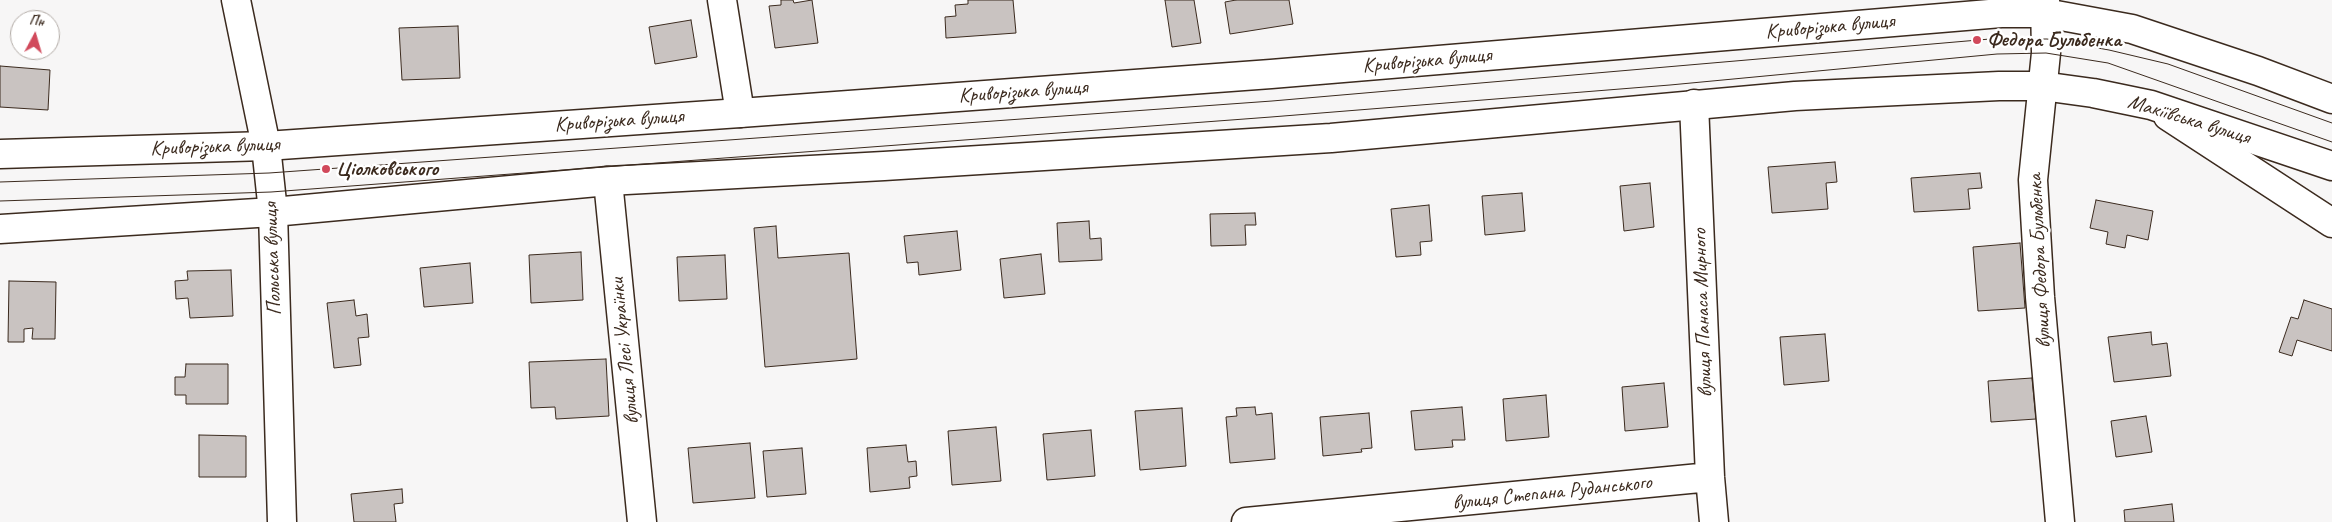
<!DOCTYPE html>
<html>
<head>
<meta charset="utf-8">
<style>
  body { margin:0 }
  #map { position:relative; width:2332px; height:522px; overflow:hidden; background:#f7f6f6; font-family:Caveat,sans-serif }
  canvas { display:block }
  .north { position:absolute; left:10px; top:10px; width:50px; height:50px; box-sizing:border-box; background:#fff; border:1px solid #b1aaa5; border-radius:50%; rotate:6deg; font-size:14px; font-weight:700; line-height:20px; text-align:center; color:#3b2a1e }
  .north::after { content:''; display:block; margin:auto; width:18px; height:22px; background:#d1495b; clip-path:polygon(50% 0,100% 100%,50% 72%,0 100%) }
</style>
</head>
<body>
<div id="map">
<canvas width="2332" height="522"></canvas>
<div class="north">Пн</div>
</div>
<script>
const context = document.querySelector('canvas').getContext('2d');
context.lineJoin = 'round';
function fill(path, color) {
  context.fillStyle = color;
  context.fill(path, 'evenodd');
}
function toPath(rows) {
  const path = new Path2D();
  for (const r of rows) {
    path.moveTo(r[0], r[1]);
    for (let i = 2; i < r.length; i += 2) path.lineTo(r[i], r[i + 1]);
  }
  return path;
}
function strokePath(path, color, width, dash) {
  context.strokeStyle = color;
  context.lineWidth = width;
  context.lineCap = dash ? 'butt' : 'round';
  context.setLineDash(dash || []);
  context.stroke(path);
}
function label(font, color, halo, rows, align = 'center') {
  context.font = font + ' Caveat,sans-serif';
  context.lineWidth = 5;
  context.setLineDash([]);
  context.textBaseline = 'middle';
  context.strokeStyle = halo;
  context.fillStyle = color;
  for (const [text, x, y, turn = 0] of rows) {
    context.save();
    context.translate(x, y);
    context.rotate((+turn || 0) * Math.PI / 180);
    context.textAlign = isNaN(turn) ? turn : align;
    if (halo) context.strokeText(text, 0, 0);
    context.fillText(text, 0, 0);
    context.restore();
  }
}
const building = toPath([
  [781,0,793,0,794,3,812,0,818,43,775,48,769,6,781,5,781,0],
  [968,0,1013,0,1016,33,946,38,945,17,956,16,955,5,968,4,968,0],
  [1165,0,1194,0,1201,43,1172,47,1165,0],
  [1236,0,1289,0,1293,24,1230,34,1225,2,1236,0],
  [691,20,697,57,655,64,649,27,691,20],
  [458,26,460,78,402,80,399,28,458,26],
  [0,66,50,70,48,110,0,107,0,66],
  [1835,162,1837,182,1826,183,1828,209,1772,213,1768,167,1835,162],
  [1980,173,1982,188,1968,189,1970,209,1914,212,1911,178,1980,173],
  [1650,183,1654,227,1624,231,1620,186,1650,183],
  [1522,193,1525,231,1485,235,1482,196,1522,193],
  [2096,200,2153,211,2148,240,2127,235,2125,248,2106,244,2108,232,2090,228,2096,200],
  [1429,205,1432,241,1420,242,1421,255,1396,257,1391,209,1429,205],
  [1255,213,1256,225,1245,225,1246,245,1211,246,1210,214,1255,213],
  [1089,221,1090,239,1101,238,1102,260,1059,262,1057,223,1089,221],
  [776,226,778,258,849,253,857,359,765,367,754,228,776,226],
  [957,231,961,270,919,275,918,262,907,263,904,236,957,231],
  [2020,243,2025,308,1978,311,1973,247,2020,243],
  [581,252,583,300,531,303,529,255,581,252],
  [1041,254,1045,294,1004,298,1000,259,1041,254],
  [725,255,727,299,679,301,677,257,725,255],
  [470,263,473,303,424,307,420,268,470,263],
  [231,270,233,316,190,318,188,298,176,299,175,281,188,280,187,271,231,270],
  [9,281,56,282,55,339,32,339,33,328,24,329,24,342,8,342,9,281],
  [354,300,356,316,367,314,369,337,358,338,361,365,334,368,327,303,354,300],
  [2304,300,2332,309,2332,351,2297,340,2292,356,2279,352,2291,317,2298,319,2304,300],
  [2151,332,2152,345,2167,343,2171,376,2114,382,2108,337,2151,332],
  [1825,334,1829,381,1784,385,1780,337,1825,334],
  [606,359,609,416,556,419,555,407,531,408,529,362,606,359],
  [186,364,228,364,228,404,186,404,186,395,175,395,175,377,185,377,186,364],
  [2032,378,2036,419,1991,422,1988,381,2032,378],
  [1664,383,1668,427,1625,431,1622,387,1664,383],
  [1546,395,1549,437,1506,441,1503,399,1546,395],
  [1255,407,1256,415,1272,413,1275,459,1230,463,1226,417,1237,416,1236,408,1255,407],
  [1462,407,1465,440,1452,440,1453,447,1415,450,1411,411,1462,407],
  [1182,408,1186,466,1140,470,1135,411,1182,408],
  [1369,413,1372,448,1361,449,1362,452,1323,456,1320,417,1369,413],
  [2146,416,2152,452,2116,457,2111,421,2146,416],
  [996,427,1001,481,952,485,948,431,996,427],
  [1091,430,1095,476,1047,480,1043,434,1091,430],
  [199,435,246,436,246,477,199,477,199,435],
  [750,443,755,498,693,503,688,448,750,443],
  [906,445,908,462,916,461,917,476,909,477,910,488,870,492,867,448,906,445],
  [802,448,806,494,767,497,763,451,802,448],
  [402,489,403,503,394,504,396,522,354,522,351,494,402,489],
  [2172,504,2174,522,2125,522,2124,510,2172,504]
]);
fill(building, '#c9c3c1');
strokePath(building, '#3b2a1e', 1);
const minor = toPath([
  [236,0,266,146,273,212,282,522],
  [722,0,740,113],
  [2045,0,2046,53,2033,180,2040,297,2060,522],
  [1694,104,1710,477,1714,522],
  [2168,116,2332,223],
  [608,181,642,522],
  [1246,522,1710,477]
]);
const major = toPath([
  [0,154,266,146,740,113,1271,74,2001,13,2045,13,2132,29,2258,71,2332,99],
  [0,229,273,212,608,181,884,166,1331,138,1795,96,1999,86,2042,86,2093,93,2151,105,2332,166]
]);
strokePath(minor, '#3b2a1e', 31);
strokePath(major, '#3b2a1e', 31);
strokePath(minor, '#fff', 28);
strokePath(major, '#fff', 28);
strokePath(toPath([
  [0,182,269,173,1272,101,1990,39,2047,39,2109,50,2168,64,2332,123],
  [0,201,271,192,1271,117,1670,85,1997,54,2046,53,2108,63,2332,142]
]), '#3b2a1e', 1);
for (const [x, y, r, color] of [
  [1977,40,5,"#d1495b"],
  [326,169,5,"#d1495b"]
]) {
  const dot = new Path2D();
  dot.arc(x, y, r, 0, 2 * Math.PI);
  context.fillStyle = color;
  context.fill(dot);
  strokePath(dot, '#fff', 2);
}
label('21px', '#3b2a1e', '#fff', [
  ["Криворізька вулиця",1830,27,-5],
  ["Криворізька вулиця",1427,61,-5],
  ["Криворізька вулиця",1023,92,-4],
  ["Макіївська вулиця",2189,120,17],
  ["Криворізька вулиця",619,121,-4],
  ["Криворізька вулиця",215,147,-2],
  ["Польська вулиця",273,259,-92],
  ["вулиця Федора Бульбенка",2040,261,-93],
  ["вулиця Панаса Мирного",1703,313,-92],
  ["вулиця Лесі Українки",625,351,-96],
  ["вулиця Степана Руданського",1552,493,-6]
]);
label('bold 21px', '#3b2a1e', '#fff', [
  ["Федора Бульбенка",1987,40],
  ["Ціолковського",336,169]
], 'left');
</script>
</body>
</html>
